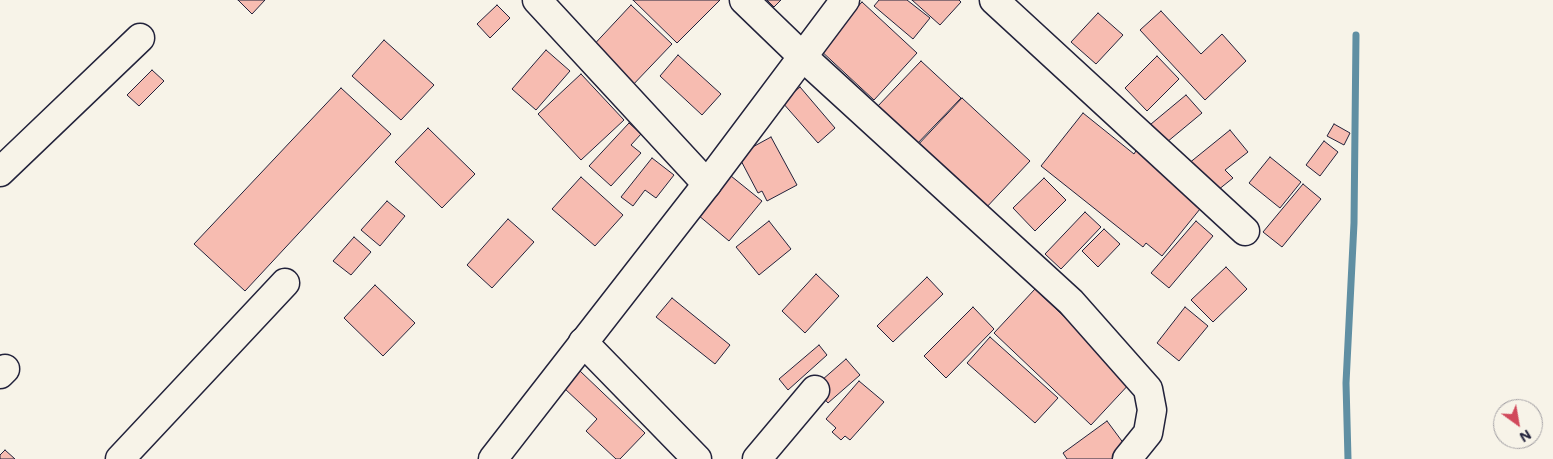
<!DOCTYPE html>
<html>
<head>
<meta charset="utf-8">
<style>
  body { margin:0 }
  #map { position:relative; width:1553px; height:459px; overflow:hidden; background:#f7f3e8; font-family:Mali,sans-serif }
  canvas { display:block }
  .north { position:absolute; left:1493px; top:399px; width:50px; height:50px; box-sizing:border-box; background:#f7f3e8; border:1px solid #a29fa3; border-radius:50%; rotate:148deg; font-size:14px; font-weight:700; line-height:20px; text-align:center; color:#22223b }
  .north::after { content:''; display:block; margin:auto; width:18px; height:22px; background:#d1495b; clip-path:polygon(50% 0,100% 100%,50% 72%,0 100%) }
</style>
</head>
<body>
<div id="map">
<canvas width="1553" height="459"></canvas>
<div class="north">N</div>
</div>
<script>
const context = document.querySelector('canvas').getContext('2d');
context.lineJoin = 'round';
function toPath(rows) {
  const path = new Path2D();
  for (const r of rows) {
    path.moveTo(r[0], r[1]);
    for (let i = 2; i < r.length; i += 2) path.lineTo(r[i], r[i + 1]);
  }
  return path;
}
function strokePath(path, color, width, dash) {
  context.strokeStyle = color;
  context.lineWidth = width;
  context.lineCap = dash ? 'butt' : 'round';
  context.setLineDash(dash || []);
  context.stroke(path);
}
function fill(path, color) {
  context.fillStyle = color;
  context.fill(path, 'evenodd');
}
strokePath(toPath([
  [1348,459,1346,383,1354,223,1356,35]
]), '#608fa3', 7);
const building = toPath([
  [238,0,265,0,252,14,238,0],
  [633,0,720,0,677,43,633,0],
  [767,0,781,0,774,7,767,0],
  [879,0,907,0,930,18,913,39,874,6,879,0],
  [912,0,959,0,961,2,940,25,912,0],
  [862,2,917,53,874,100,819,49,862,2],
  [497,5,510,18,490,38,477,24,497,5],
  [631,5,672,44,629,89,588,51,631,5],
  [1161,11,1201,54,1222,34,1246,61,1205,100,1140,30,1161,11],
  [1098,13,1123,35,1096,64,1071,42,1098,13],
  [384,40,434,85,401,120,352,76,384,40],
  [546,50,570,71,536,110,512,89,546,50],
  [678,55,721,94,702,115,660,76,678,55],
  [1157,56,1179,79,1147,111,1125,88,1157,56],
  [921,61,961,98,915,146,876,108,921,61],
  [152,70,164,81,139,106,127,95,152,70],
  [581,74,624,120,581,160,538,114,581,74],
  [800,87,835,128,818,143,782,102,800,87],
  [341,88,391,134,245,291,194,244,341,88],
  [1186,95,1202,113,1161,147,1145,129,1186,95],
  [962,98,1030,161,984,210,916,147,962,98],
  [1083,113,1134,154,1137,149,1204,204,1162,256,1146,243,1143,247,1041,166,1083,113],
  [629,123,641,134,631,145,641,153,611,186,589,166,629,123],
  [1334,124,1350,133,1344,145,1327,136,1334,124],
  [428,128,475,174,442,208,395,162,428,128],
  [1230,130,1248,152,1225,170,1233,178,1213,194,1188,164,1230,130],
  [771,137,797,185,767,201,762,191,758,193,738,155,771,137],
  [1324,141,1338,152,1320,176,1306,165,1324,141],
  [1270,157,1301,182,1280,208,1249,183,1270,157],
  [652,158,674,175,656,198,645,190,633,206,621,197,652,158],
  [731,176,762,201,729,241,698,215,731,176],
  [581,177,623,215,595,246,552,209,581,177],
  [1044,178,1066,200,1035,231,1013,208,1044,178],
  [1303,184,1321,199,1282,247,1263,232,1303,184],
  [387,201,405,216,380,246,361,230,387,201],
  [1085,212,1101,227,1061,269,1045,254,1085,212],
  [508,219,534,242,492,288,467,265,508,219],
  [769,221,791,249,759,275,736,247,769,221],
  [1196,221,1213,236,1169,288,1151,273,1196,221],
  [1104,229,1120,244,1098,267,1082,251,1104,229],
  [354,237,371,252,351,275,333,261,354,237],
  [1226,267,1247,289,1213,322,1191,300,1226,267],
  [816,274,839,296,805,333,782,311,816,274],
  [927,277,943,294,893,342,877,326,927,277],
  [375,285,415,323,383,356,344,318,375,285],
  [1035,289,1132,381,1091,425,994,333,1035,289],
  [672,298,730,345,715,364,656,317,672,298],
  [973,307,994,329,946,378,924,356,973,307],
  [1185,307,1208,326,1179,361,1157,343,1185,307],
  [990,337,1058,398,1035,423,967,363,990,337],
  [819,345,827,355,788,390,779,379,819,345],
  [846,359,860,375,828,403,814,387,846,359],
  [580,371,645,433,620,459,616,459,586,431,597,419,564,388,580,371],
  [859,381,884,402,850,440,845,436,841,440,832,432,836,428,826,419,859,381],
  [1107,421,1130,452,1121,459,1067,459,1063,453,1107,421],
  [5,450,15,459,0,459,0,455,5,450]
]);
fill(building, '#f7bcb1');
strokePath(building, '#22223b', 1);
const street = toPath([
  [537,0,707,184],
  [744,0,802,56,1071,302,1148,389,1152,410,1148,433,1127,459],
  [994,0,1245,231],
  [0,172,140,38],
  [583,342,697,459],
  [0,374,5,369],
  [120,459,285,283],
  [757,459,815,390]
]);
const secondary = toPath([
  [493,459,707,184,845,0]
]);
strokePath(street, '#22223b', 31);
strokePath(secondary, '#22223b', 31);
strokePath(street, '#f7f3e8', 28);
strokePath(secondary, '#f7f3e8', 28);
</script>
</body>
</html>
